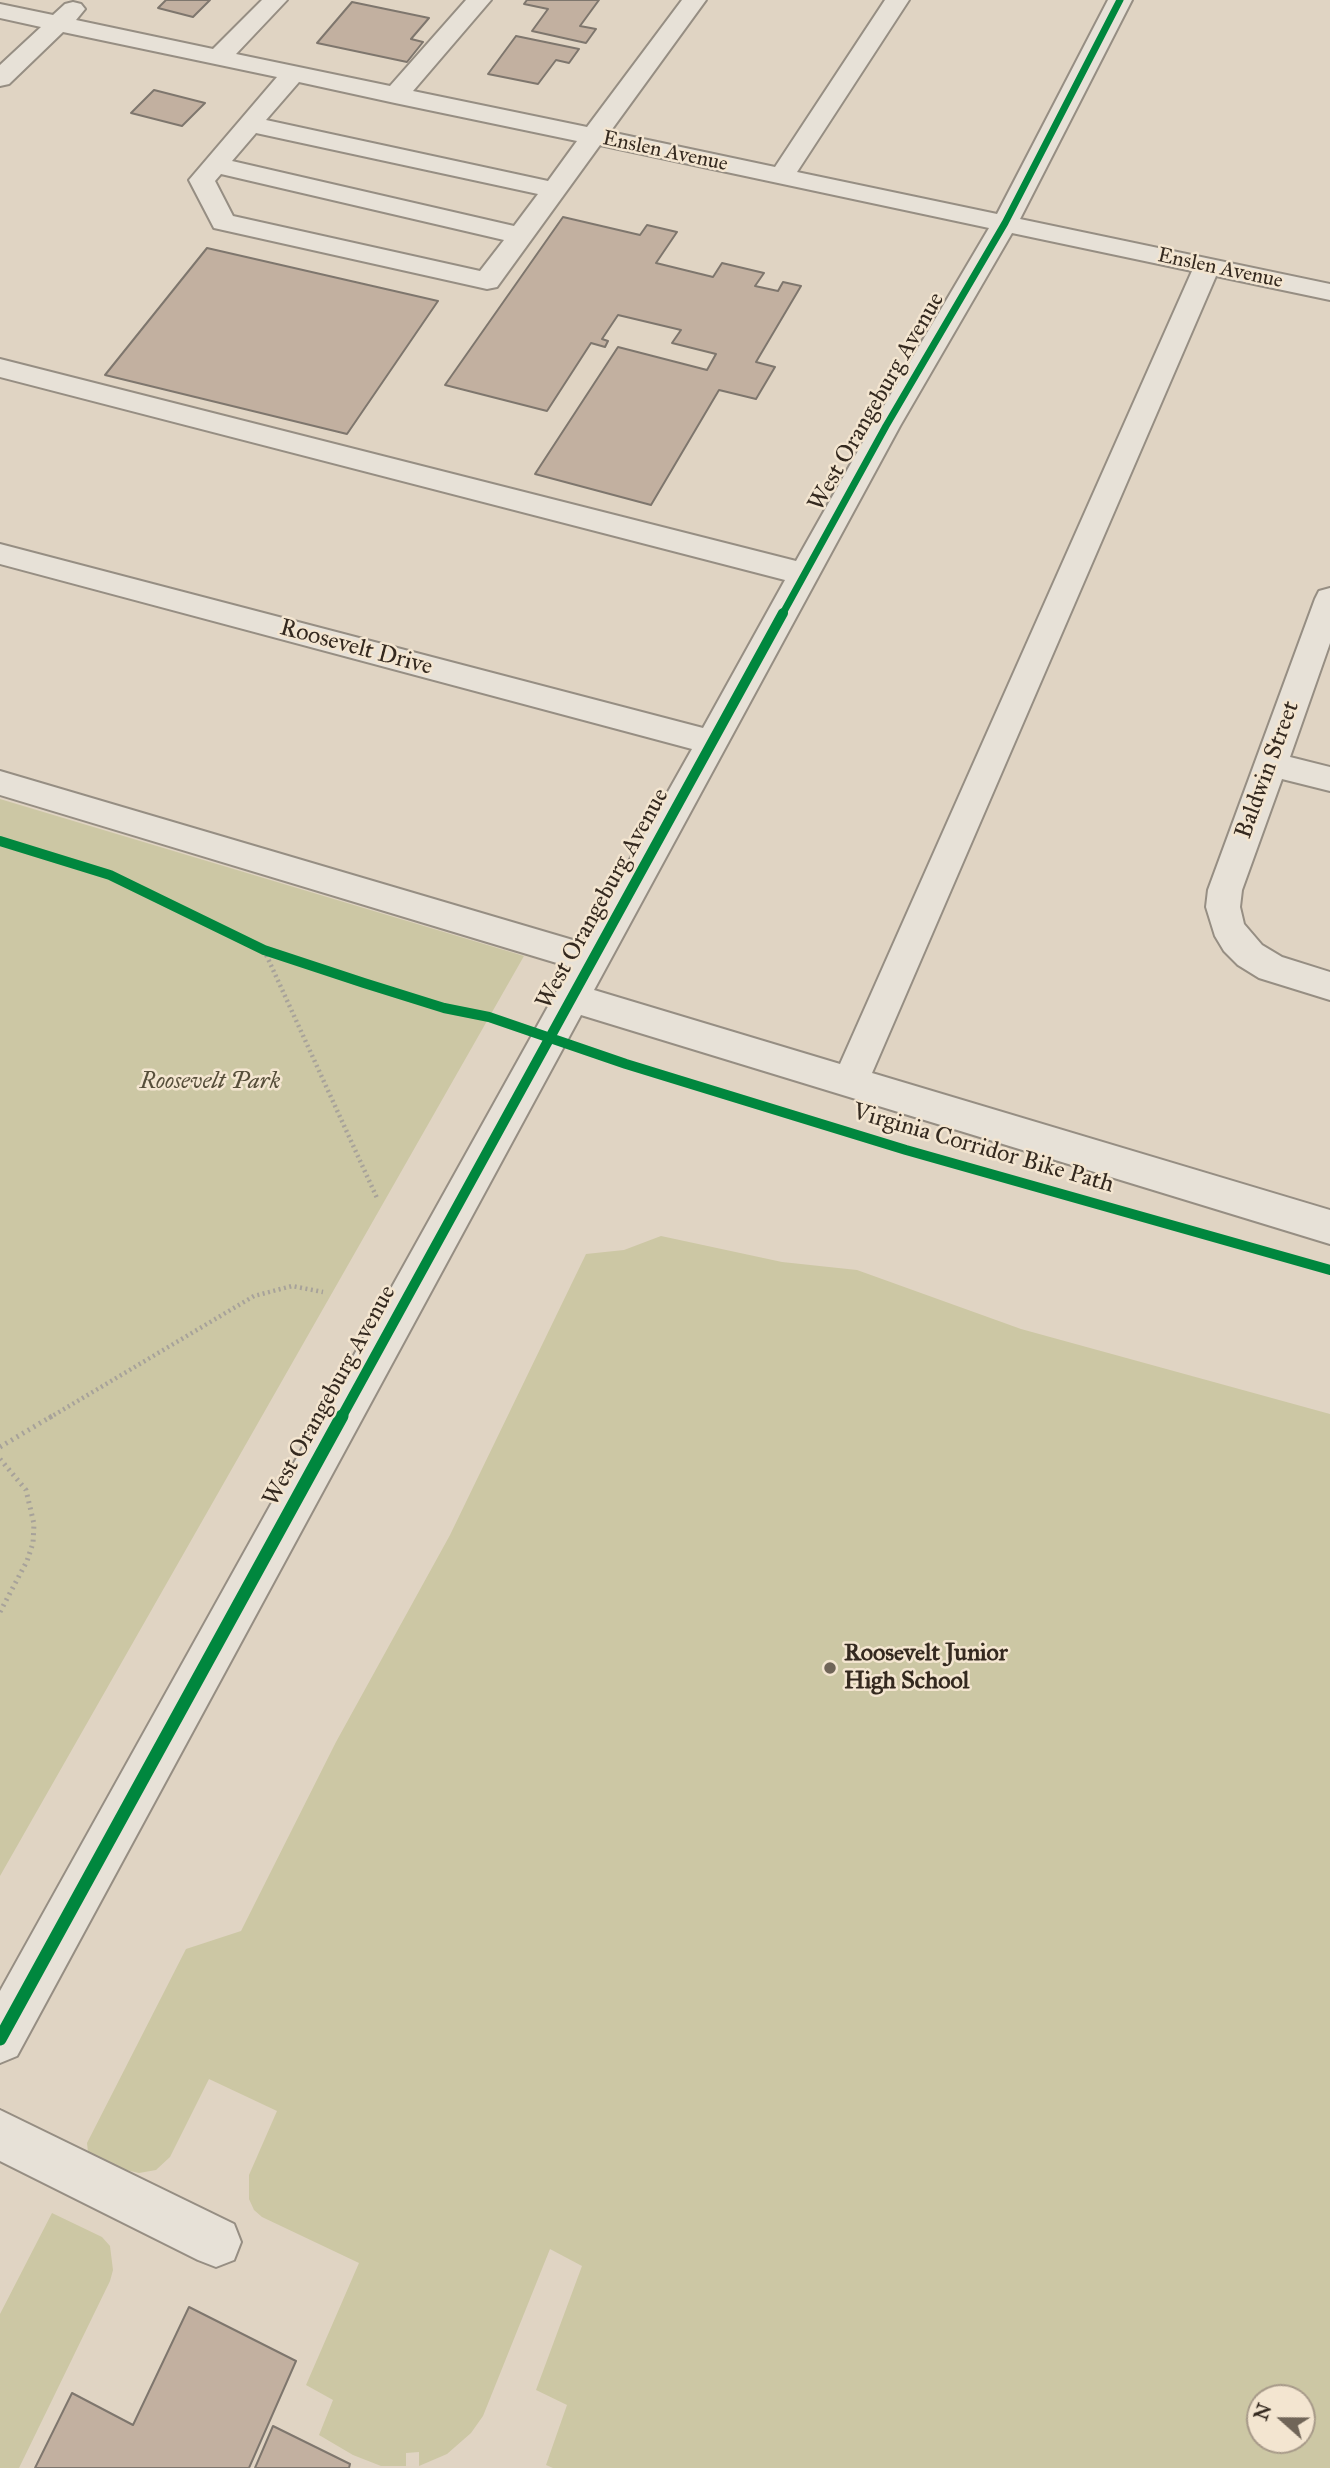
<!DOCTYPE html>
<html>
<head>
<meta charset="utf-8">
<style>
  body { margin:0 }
  #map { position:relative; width:1330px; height:2468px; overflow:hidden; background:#e0d4c3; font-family:"IM FELL Great Primer",serif }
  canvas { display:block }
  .north { position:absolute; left:1246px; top:2384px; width:70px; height:70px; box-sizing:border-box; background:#f3e5d0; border:2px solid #a79a89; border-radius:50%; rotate:291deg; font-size:19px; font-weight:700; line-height:28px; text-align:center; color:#34291f }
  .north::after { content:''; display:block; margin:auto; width:24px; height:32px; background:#706558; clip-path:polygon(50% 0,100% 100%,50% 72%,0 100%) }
</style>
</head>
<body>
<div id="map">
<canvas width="1330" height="2468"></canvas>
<div class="north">N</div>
</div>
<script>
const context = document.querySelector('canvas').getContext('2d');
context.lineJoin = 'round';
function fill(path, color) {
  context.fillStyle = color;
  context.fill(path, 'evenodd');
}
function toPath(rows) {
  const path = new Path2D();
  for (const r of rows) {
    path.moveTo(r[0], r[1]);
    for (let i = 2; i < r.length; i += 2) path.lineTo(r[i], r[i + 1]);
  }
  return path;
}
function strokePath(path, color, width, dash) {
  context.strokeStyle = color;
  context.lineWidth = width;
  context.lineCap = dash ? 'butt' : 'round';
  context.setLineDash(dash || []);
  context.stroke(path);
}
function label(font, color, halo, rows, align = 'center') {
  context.font = font + ' "IM FELL Great Primer",serif';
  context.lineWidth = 5;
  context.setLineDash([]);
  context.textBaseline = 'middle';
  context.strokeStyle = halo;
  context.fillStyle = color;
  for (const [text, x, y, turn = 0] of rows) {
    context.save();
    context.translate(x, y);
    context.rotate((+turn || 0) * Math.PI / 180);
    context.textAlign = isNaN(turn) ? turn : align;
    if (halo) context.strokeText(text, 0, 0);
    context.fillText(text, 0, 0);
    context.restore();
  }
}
fill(toPath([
  [0,799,524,956,0,1876],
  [661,1236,782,1262,857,1270,1021,1329,1330,1414,1330,2468,553,2468,546,2465,567,2405,536,2390,582,2266,550,2249,483,2416,471,2433,447,2454,419,2466,419,2452,406,2453,406,2466,381,2466,353,2455,319,2435,333,2400,306,2385,359,2263,262,2217,254,2210,249,2199,249,2175,277,2111,209,2079,170,2157,156,2170,139,2173,126,2170,88,2152,87,2143,186,1949,241,1931,336,1742,450,1535,586,1254,624,1250],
  [1260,2398,1302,2398,1302,2440,1260,2440],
  [52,2213,102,2237,110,2246,113,2270,110,2281,19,2468,0,2468,0,2314]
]), '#ccc7a4');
const building = toPath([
  [166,0,210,0,193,17,158,8,166,0],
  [527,0,599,0,580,26,596,29,586,43,532,31,548,9,524,4,527,0],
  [352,2,429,18,411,39,423,42,407,62,317,43,352,2],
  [516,36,579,49,569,63,556,60,538,84,488,74,516,36],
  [154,90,205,103,182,126,131,113,154,90],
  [563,217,640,235,647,225,677,232,656,263,713,277,722,263,764,273,755,286,778,291,783,282,801,286,756,362,775,367,756,399,719,390,651,505,535,474,618,347,707,370,716,354,672,343,681,330,618,315,602,339,608,341,605,347,591,343,547,411,445,385,563,217],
  [207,248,438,301,347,434,105,375,207,248],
  [189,2307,296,2361,249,2468,35,2468,72,2393,133,2425,189,2307],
  [273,2426,350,2464,349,2468,255,2468,273,2426]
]);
fill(building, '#c2b0a0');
strokePath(building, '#7e766d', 2);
const minor = toPath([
  [262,0,287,0,236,54,390,86,466,0,491,0,413,91,587,127,682,0,706,0,610,132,775,167,885,0,909,0,797,172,997,214,1108,0,1132,0,1020,219,1330,284,1330,300,1216,276,872,1073,1330,1210,1330,1244,581,1015,17,2056,0,2063,0,1991,570,967,0,795,0,771,583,943,692,749,0,564,0,544,703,728,785,580,0,377,0,359,796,561,872,426,989,228,600,145,497,287,487,289,214,228,189,180,277,77,63,32,9,84,0,86,0,65,41,27,0,18,0,4,53,15,65,4,73,2,81,4,85,9,76,20,213,49,262,0],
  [299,82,395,103,577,141,548,181,266,120,299,82],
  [256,133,538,194,514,226,232,161,256,133],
  [221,174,504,240,480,271,233,216,215,181,221,174],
  [1012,233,1192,271,840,1064,594,990,900,426,1012,233],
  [1330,588,1330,643,1290,757,1330,767,1330,791,1282,779,1242,890,1240,907,1244,924,1262,945,1282,957,1330,972,1330,1000,1259,978,1238,965,1224,951,1215,936,1206,907,1208,890,1315,599,1319,591,1330,588],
  [0,2110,234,2224,241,2242,234,2260,216,2267,198,2260,0,2161,0,2110]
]);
strokePath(minor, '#968e83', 4);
strokePath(toPath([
  [264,950,377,1198],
  [49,1418,254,1296,292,1286,323,1292]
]), '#a7a29a', 4.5, [2, 3.5]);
strokePath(toPath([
  [0,1447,52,1416],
  [0,1459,26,1490,34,1524,33,1543,27,1561,0,1612]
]), '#a7a29a', 5, [2, 4.5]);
fill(minor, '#e7e1d7');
strokePath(toPath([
  [782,615,886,426,1005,223,1120,0]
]), '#00873e', 7);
strokePath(toPath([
  [0,841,110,875,264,950,364,983,444,1008,489,1017,626,1064,906,1150,1330,1270],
  [341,1418,783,613]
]), '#00873e', 10);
strokePath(toPath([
  [0,2039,342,1416]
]), '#00873e', 13);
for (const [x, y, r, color] of [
  [830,1668,7,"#706558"]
]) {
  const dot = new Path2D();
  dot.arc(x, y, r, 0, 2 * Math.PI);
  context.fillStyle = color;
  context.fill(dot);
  strokePath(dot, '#f3e5d0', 2.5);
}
label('21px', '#34291f', '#f3e5d0', [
  ["Enslen Avenue",665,152,12],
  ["Enslen Avenue",1220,269,12]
]);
label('24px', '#34291f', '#f3e5d0', [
  ["West Orangeburg Avenue",877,402,-60],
  ["Roosevelt Drive",356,648,15],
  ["Baldwin Street",1268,770,-70],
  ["West Orangeburg Avenue",603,899,-61],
  ["Virginia Corridor Bike Path",983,1149,16],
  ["West Orangeburg Avenue",330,1396,-61]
]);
label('italic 24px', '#564e3a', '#f3e5d0', [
  ["Roosevelt Park",210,1082]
]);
label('bold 24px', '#34291f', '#f3e5d0', [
  ["Roosevelt Junior",844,1654],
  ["High School",844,1682]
], 'left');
</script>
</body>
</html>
